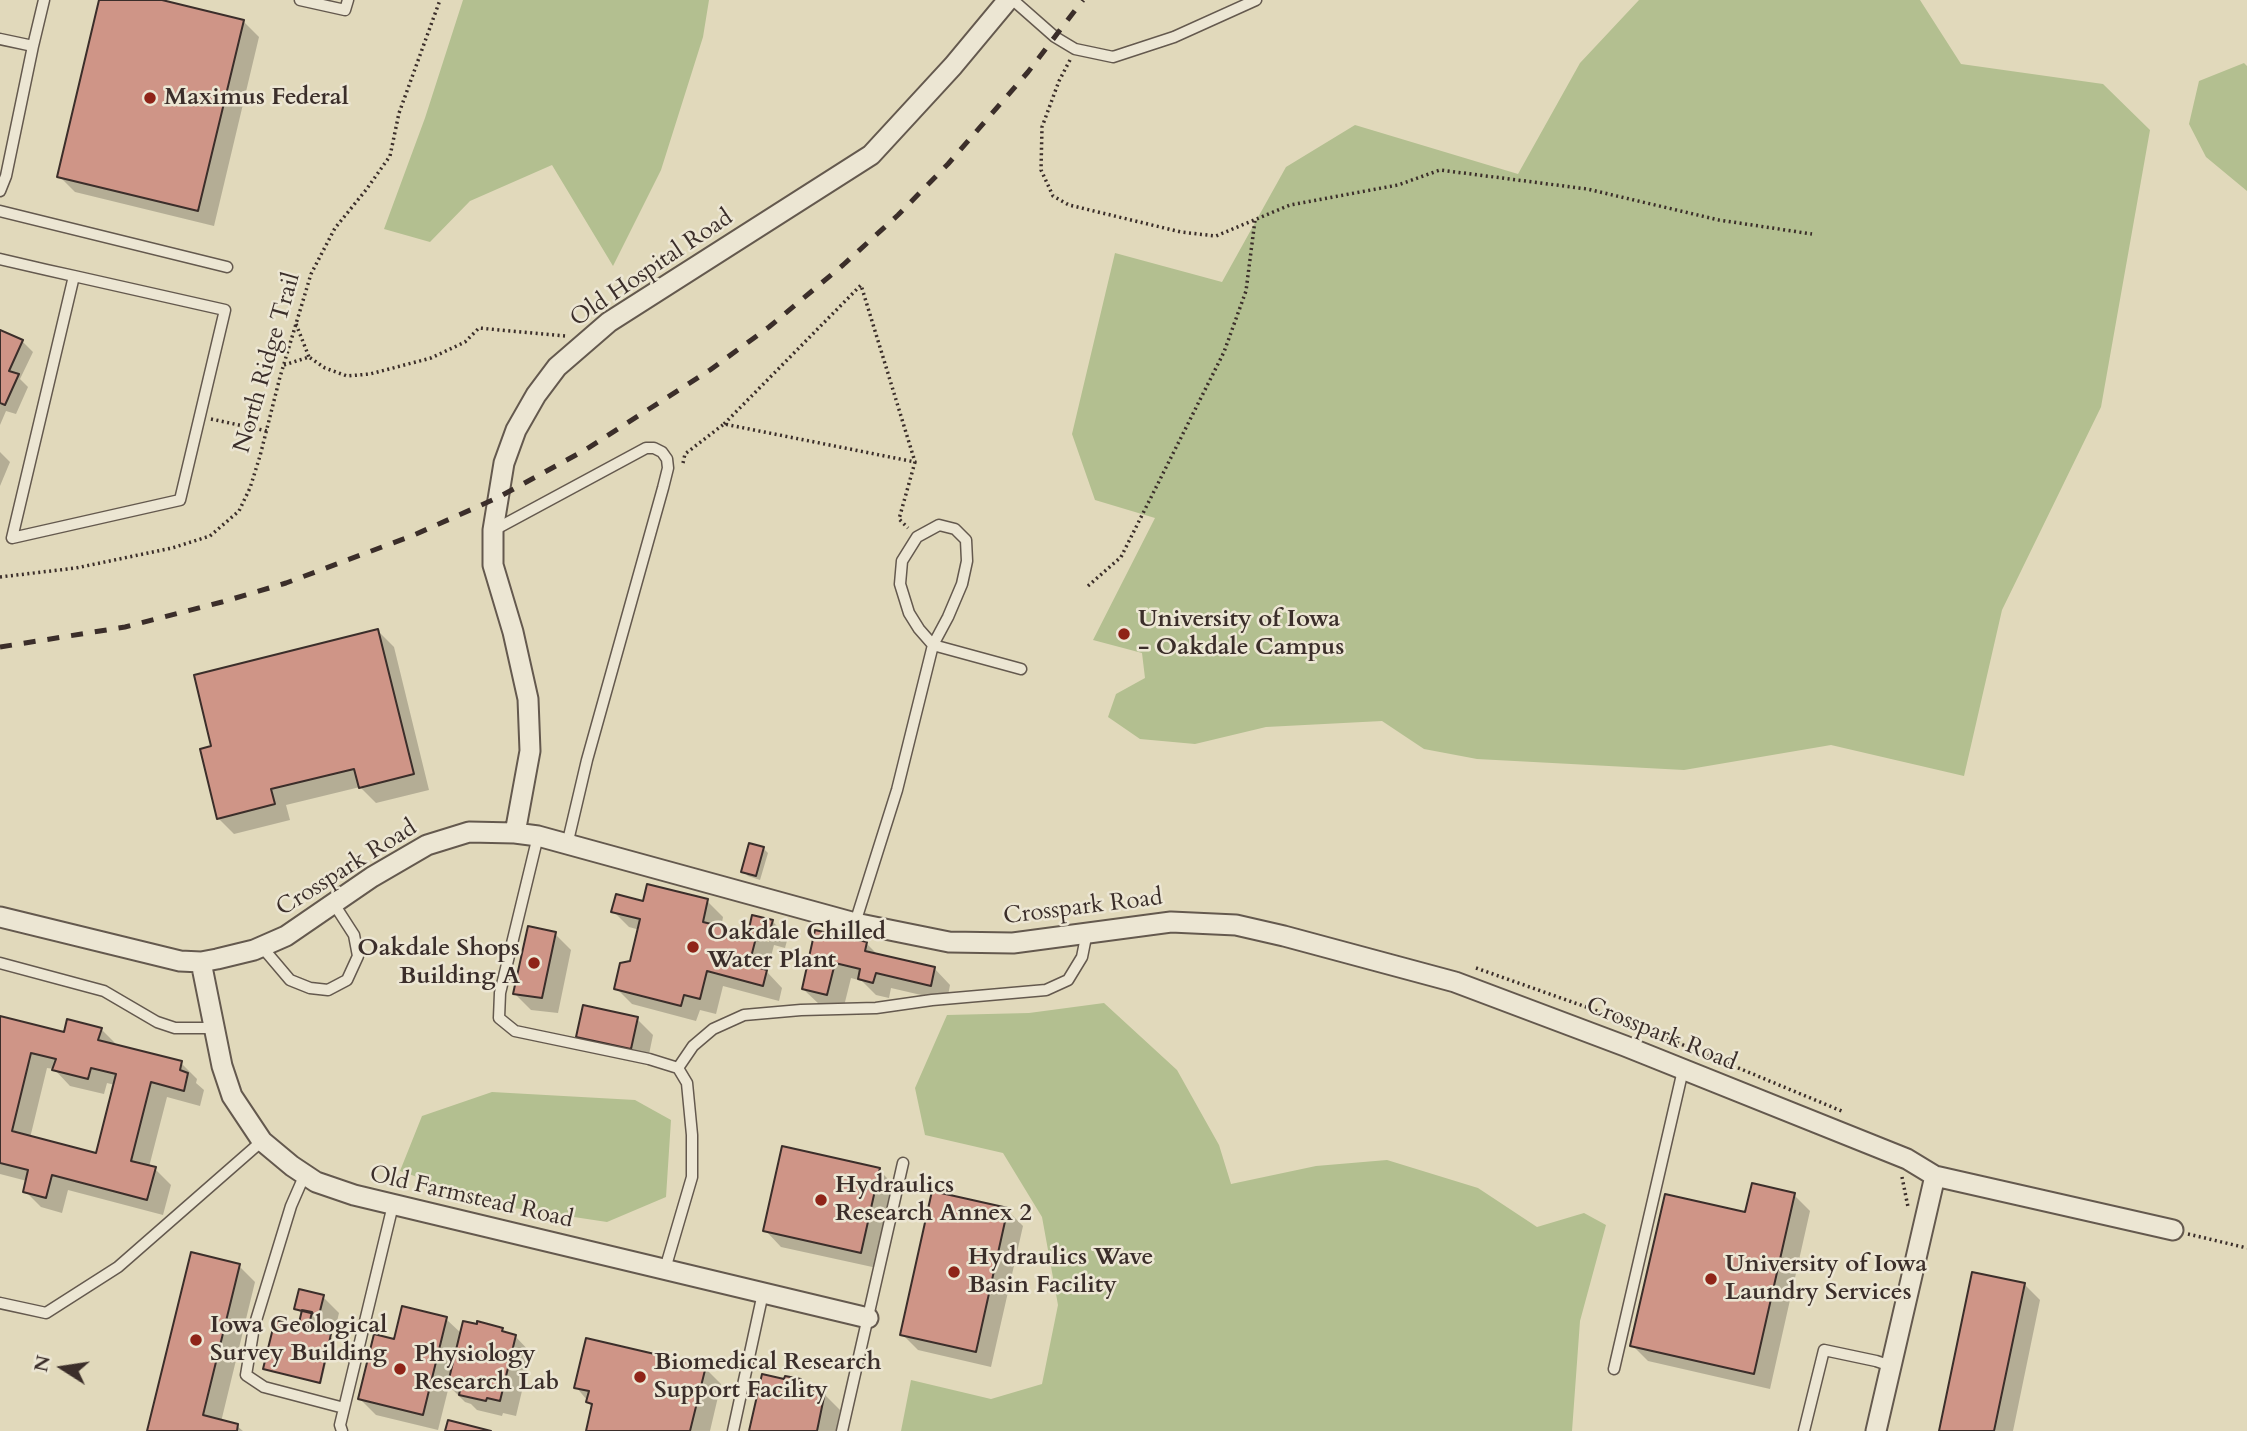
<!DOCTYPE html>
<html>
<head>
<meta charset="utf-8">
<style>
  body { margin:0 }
  #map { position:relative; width:2247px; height:1431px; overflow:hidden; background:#e1d9bb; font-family:Cardo,serif }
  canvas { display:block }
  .north { position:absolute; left:28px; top:1333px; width:70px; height:70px; -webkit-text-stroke:5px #ece6d3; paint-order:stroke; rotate:282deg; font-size:19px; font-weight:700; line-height:28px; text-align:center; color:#3b2e2a }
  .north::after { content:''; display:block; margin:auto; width:24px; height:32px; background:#3b2e2a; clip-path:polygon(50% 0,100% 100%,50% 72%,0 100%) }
</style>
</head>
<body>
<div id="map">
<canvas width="2247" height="1431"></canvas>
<div class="north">N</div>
</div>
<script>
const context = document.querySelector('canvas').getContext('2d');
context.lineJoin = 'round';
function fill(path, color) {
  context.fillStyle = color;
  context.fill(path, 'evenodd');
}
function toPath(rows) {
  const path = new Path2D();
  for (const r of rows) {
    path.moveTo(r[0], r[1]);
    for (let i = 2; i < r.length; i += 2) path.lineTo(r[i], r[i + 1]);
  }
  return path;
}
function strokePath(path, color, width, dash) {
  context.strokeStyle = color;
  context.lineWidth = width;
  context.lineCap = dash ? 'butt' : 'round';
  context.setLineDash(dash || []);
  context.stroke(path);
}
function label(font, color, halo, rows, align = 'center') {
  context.font = font + ' Cardo,serif';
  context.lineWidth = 5;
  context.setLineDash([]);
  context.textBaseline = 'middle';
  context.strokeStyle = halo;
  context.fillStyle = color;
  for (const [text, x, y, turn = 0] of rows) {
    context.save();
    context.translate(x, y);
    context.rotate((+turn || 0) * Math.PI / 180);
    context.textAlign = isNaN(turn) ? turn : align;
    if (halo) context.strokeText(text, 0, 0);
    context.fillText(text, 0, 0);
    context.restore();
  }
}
fill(toPath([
  [463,0,709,0,703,37,661,170,613,266,552,165,470,201,430,242,384,229,425,118],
  [1639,0,1920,0,1961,64,2103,84,2150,130,2101,407,2002,610,1964,776,1831,745,1684,770,1477,759,1424,749,1382,721,1266,727,1195,744,1140,739,1108,717,1116,694,1145,678,1142,653,1093,640,1155,518,1095,500,1072,434,1115,253,1222,282,1286,167,1355,125,1518,174,1580,63],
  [2244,63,2247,66,2247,191,2206,157,2189,124,2199,81],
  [1104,1003,1177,1070,1219,1145,1231,1184,1316,1166,1387,1160,1478,1188,1537,1227,1584,1213,1606,1225,1580,1321,1572,1431,901,1431,911,1380,991,1399,1042,1384,1058,1305,1042,1217,1003,1153,925,1135,915,1088,947,1015,1029,1013],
  [492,1092,635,1100,671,1120,666,1197,607,1222,501,1206,400,1171,422,1116]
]), '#b3bf90');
fill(toPath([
  [101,0,155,0,243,21,259,37,214,226,75,192,59,176],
  [0,331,22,341,33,352,20,379,28,387,16,414,6,411,0,425],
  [0,452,10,462,0,486],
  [378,631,394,647,429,790,376,803,360,787,286,805,290,820,234,834,218,818,213,748],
  [763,848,768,853,760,880,748,876,743,871],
  [707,901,723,917,721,928,749,936,772,921,788,937,785,948,774,945,767,972,782,988,779,1001,723,986,716,1014,700,1010,696,1021,632,1004,616,988,631,962,640,930,629,927,613,911,644,903],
  [768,930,772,930,769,942,765,941],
  [816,932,867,944,879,956,934,968,950,985,947,1001,891,988,889,998,876,995,862,981,851,978,843,1010,820,1005,803,989],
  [555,934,571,950,558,1013,531,1010,515,994],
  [0,1018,65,1034,101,1029,117,1045,181,1063,197,1079,196,1083,204,1090,200,1106,167,1097,149,1167,155,1169,171,1185,163,1215,68,1190,62,1213,41,1207,25,1191,27,1181,0,1174],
  [47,1068,54,1069,70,1086,104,1094,107,1083,115,1085,97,1155,30,1138],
  [637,1019,653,1035,647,1064,594,1052,578,1036],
  [879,1170,895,1186,877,1268,781,1247,765,1230],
  [1794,1195,1810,1211,1770,1389,1648,1361,1632,1345],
  [1007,1210,1023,1226,991,1367,918,1350,902,1334],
  [239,1266,255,1282,221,1422,237,1426,243,1431,149,1431],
  [2024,1284,2040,1300,2013,1431,1941,1431],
  [323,1297,339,1313,335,1330,311,1324,309,1331,332,1338,321,1384,267,1370,265,1368,299,1329,303,1315,296,1308],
  [446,1319,462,1334,502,1329,508,1335,515,1336,531,1353,516,1416,503,1413,502,1416,477,1410,471,1404,465,1402,449,1386,438,1430,376,1415,360,1399,396,1341],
  [705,1368,721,1384,710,1431,588,1431,593,1407,576,1387],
  [786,1381,800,1381,811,1391,824,1394,840,1410,836,1431,751,1431]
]), '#0003');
const building = toPath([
  [99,0,162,0,244,20,198,211,57,177,99,0],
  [0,330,23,340,9,371,19,374,5,405,0,403,0,330],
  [378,629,414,774,359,788,354,769,271,789,275,804,217,819,200,749,211,746,194,675,378,629],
  [749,843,764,847,756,876,741,872,749,843],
  [647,884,708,899,703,922,748,933,752,915,773,920,769,933,758,930,749,965,767,970,763,986,707,971,700,999,684,995,681,1006,614,989,620,963,630,961,640,919,611,912,616,894,643,901,647,884],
  [528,926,556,932,542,998,513,994,528,926],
  [815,930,867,942,865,951,935,967,931,986,876,973,873,983,858,979,860,969,835,963,827,995,802,989,815,930],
  [583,1005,638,1017,631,1049,576,1037,583,1005],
  [0,1016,64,1032,67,1019,102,1028,98,1040,182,1061,180,1070,188,1073,184,1091,151,1082,131,1161,156,1167,147,1200,52,1175,46,1198,23,1192,28,1170,0,1163,0,1016],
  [31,1053,56,1059,52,1070,88,1079,91,1068,116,1074,96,1153,12,1131,31,1053],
  [782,1146,880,1168,861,1253,763,1231,782,1146],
  [1752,1183,1795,1193,1754,1374,1630,1346,1665,1194,1745,1212,1752,1183],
  [932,1191,1008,1208,976,1352,900,1335,932,1191],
  [191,1252,240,1264,203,1415,238,1424,237,1431,147,1431,191,1252],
  [1972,1272,2025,1283,1994,1431,1939,1431,1972,1272],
  [299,1289,324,1295,319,1315,294,1309,299,1289],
  [402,1306,447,1317,423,1415,358,1399,374,1334,394,1339,402,1306],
  [302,1310,312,1312,308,1329,331,1334,320,1383,263,1369,275,1320,298,1327,302,1310],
  [463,1321,477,1324,477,1321,503,1328,502,1331,516,1335,500,1401,487,1398,486,1401,459,1395,460,1390,447,1387,463,1321],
  [586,1338,706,1366,690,1431,586,1431,592,1404,586,1402,589,1391,574,1388,586,1338],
  [762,1374,784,1379,785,1376,801,1379,800,1387,825,1392,817,1431,749,1431,762,1374],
  [448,1420,491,1431,445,1431,448,1420]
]);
fill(building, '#cf9587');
strokePath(building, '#3b2e2a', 2);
const lane = toPath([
  [300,0,345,10,348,0],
  [1013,0,1055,37,1075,49,1113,57,1174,37,1256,0],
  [0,39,33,46,6,176,0,191],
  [33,46,44,0],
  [0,211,227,267],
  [0,259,47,270,74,276,225,310,180,500,12,538,74,276],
  [494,530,646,448,654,448,662,452,667,459,668,468,663,488,587,760,567,845],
  [538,836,500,993,499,1018,515,1031,649,1059,678,1068,687,1083,692,1135,692,1177,665,1269],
  [855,923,897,790,933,645,948,617,962,584,967,561,966,540,955,529,939,525,917,537,902,561,900,584,909,613,919,629,933,645,1021,669],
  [262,947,290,980,310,988,328,990,347,980,358,956,354,935,334,904],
  [0,963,104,991,157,1022,175,1028,214,1028],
  [678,1068,693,1046,713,1029,744,1015,801,1010,876,1008,932,1000,1046,990,1068,980,1082,957,1087,932],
  [305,1174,291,1206,254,1327,246,1375,264,1387,344,1408],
  [0,1303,46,1313,118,1267,262,1141],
  [1614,1369,1683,1070],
  [342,1431,340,1425,393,1205],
  [733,1431,763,1293],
  [842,1431,903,1163],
  [1804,1431,1824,1350,1876,1361,1891,1366]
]);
const street = toPath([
  [515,833,530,751,528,699,513,632,493,565,493,530,504,463,516,430,536,395,557,367,609,322,871,155,953,66,1008,0],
  [0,917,180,961,201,962,217,959,254,950,286,936,372,877,427,845,469,832,515,833,538,836,855,923,949,942,1013,943,1171,922,1236,925,1284,936,1455,982,1625,1046,1907,1159,1935,1176,2173,1230],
  [201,962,222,1066,232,1096,262,1141,292,1166,316,1182,354,1195,868,1318],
  [1876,1431,1935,1176]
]);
strokePath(lane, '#64594e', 13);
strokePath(street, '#64594e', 23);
strokePath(toPath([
  [1070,60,1059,81,1042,127,1041,170,1053,196,1069,205,1181,232,1216,236,1290,205,1398,185,1440,170,1587,189,1719,220,1812,234],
  [296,324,309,357],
  [284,365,309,357,325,368,347,376,370,374,431,358,465,342,479,328,565,336],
  [211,419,267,431],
  [724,424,861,285,915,462],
  [683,463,685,454,724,424,915,462,899,519,908,528],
  [0,577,76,568,172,548,210,536,239,511,250,488,260,456,280,377,311,274,335,228,366,190,390,156,399,113,440,0],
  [1088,586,1121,557,1224,352,1246,291,1255,220],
  [1476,968,1623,1020,1844,1112],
  [1902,1177,1908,1207],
  [2188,1234,2247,1248]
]), '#3b2e2a', 3.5, [2, 3.5]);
strokePath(lane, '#ece6d3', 10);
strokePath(street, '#ece6d3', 19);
strokePath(toPath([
  [0,647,125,627,222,602,286,583,414,535,497,498,585,450,710,370,769,327,843,265,898,215,948,164,1028,72,1083,0]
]), '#3b2e2a', 5, [12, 12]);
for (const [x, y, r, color] of [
  [150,98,7,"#8f2418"],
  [1124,634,7,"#8f2418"],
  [693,947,7,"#8f2418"],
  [534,963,7,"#8f2418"],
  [821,1200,7,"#8f2418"],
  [954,1272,7,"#8f2418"],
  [1711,1279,7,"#8f2418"],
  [196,1340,7,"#8f2418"],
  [400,1369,7,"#8f2418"],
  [640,1377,7,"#8f2418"]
]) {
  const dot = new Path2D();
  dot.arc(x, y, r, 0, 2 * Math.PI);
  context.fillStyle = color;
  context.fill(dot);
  strokePath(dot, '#ece6d3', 2.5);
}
label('bold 24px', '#3b2e2a', '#ece6d3', [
  ["Maximus Federal",164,98],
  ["University of Iowa",1138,620],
  ["- Oakdale Campus",1138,648],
  ["Oakdale Chilled",707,933],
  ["Water Plant",707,961],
  ["Oakdale Shops",520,949,"right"],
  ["Building A",520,977,"right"],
  ["Hydraulics",835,1186],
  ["Research Annex 2",835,1214],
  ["Hydraulics Wave",968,1258],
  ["Basin Facility",968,1286],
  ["University of Iowa",1725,1265],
  ["Laundry Services",1725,1293],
  ["Iowa Geological",210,1326],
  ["Survey Building",210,1354],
  ["Physiology",414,1355],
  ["Research Lab",414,1383],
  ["Biomedical Research",654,1363],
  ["Support Facility",654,1391]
], 'left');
label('24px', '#3b2e2a', '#ece6d3', [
  ["Old Hospital Road",652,269,-34],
  ["North Ridge Trail",268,363,-74],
  ["Crosspark Road",347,869,-32],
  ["Crosspark Road",1083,908,-7],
  ["Crosspark Road",1661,1035,22],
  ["Old Farmstead Road",471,1198,13]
]);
</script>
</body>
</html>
